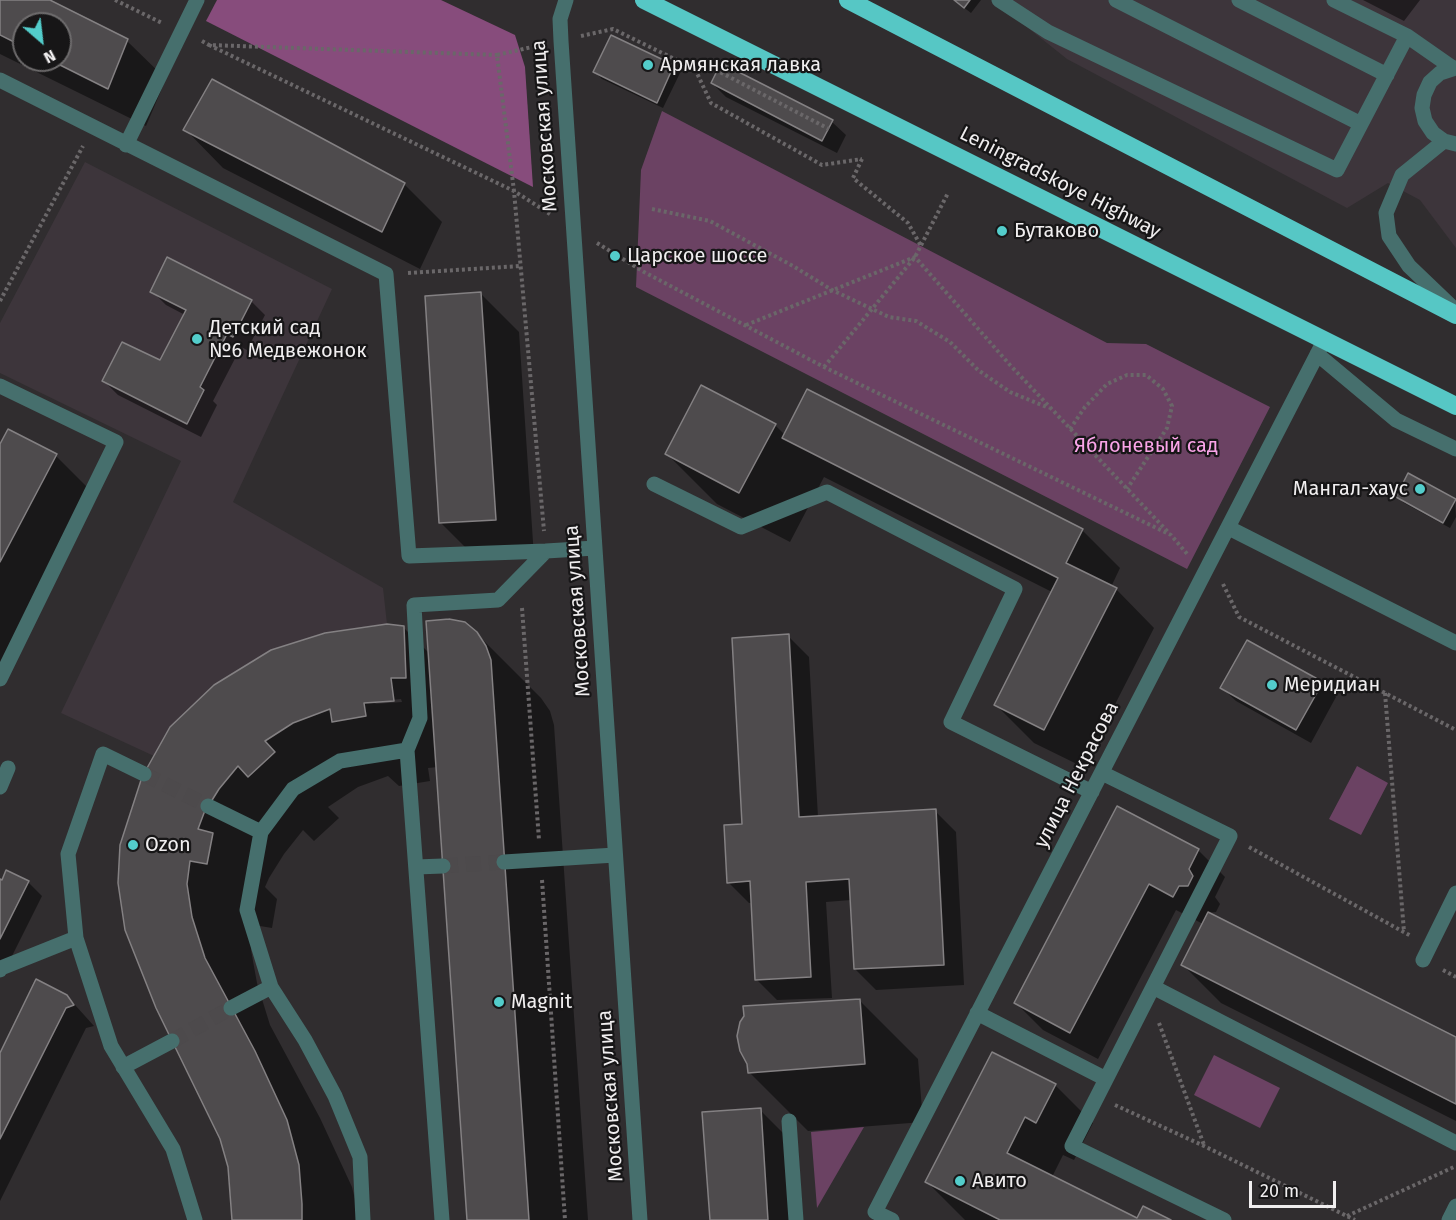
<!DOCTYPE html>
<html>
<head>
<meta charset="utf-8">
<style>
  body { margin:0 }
  #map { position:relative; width:1456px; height:1220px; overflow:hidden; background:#302d2f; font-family:"Fira Sans",sans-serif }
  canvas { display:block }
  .north { position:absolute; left:12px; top:12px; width:60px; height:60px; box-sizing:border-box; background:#171617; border:2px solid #6e6c6d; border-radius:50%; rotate:152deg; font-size:16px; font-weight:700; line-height:24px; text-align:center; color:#f0eeef }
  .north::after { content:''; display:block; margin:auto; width:21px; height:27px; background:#53cdcb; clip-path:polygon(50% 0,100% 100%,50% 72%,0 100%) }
  .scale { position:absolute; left:1249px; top:1181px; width:87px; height:27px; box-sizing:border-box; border:3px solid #f0eeef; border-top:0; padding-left:8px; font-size:18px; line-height:21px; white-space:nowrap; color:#f0eeef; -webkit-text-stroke:4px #171617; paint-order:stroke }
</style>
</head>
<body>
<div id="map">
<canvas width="1456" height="1220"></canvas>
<div class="north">N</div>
<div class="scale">20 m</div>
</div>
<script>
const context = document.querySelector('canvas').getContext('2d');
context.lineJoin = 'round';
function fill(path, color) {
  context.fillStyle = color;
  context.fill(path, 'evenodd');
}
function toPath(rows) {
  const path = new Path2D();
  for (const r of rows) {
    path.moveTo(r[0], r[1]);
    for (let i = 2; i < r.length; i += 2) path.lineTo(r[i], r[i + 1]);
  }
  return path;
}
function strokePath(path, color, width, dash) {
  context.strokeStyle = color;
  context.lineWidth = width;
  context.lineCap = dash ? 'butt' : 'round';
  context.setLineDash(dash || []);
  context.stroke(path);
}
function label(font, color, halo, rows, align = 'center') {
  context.font = font + ' "Fira Sans",sans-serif';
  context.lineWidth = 4.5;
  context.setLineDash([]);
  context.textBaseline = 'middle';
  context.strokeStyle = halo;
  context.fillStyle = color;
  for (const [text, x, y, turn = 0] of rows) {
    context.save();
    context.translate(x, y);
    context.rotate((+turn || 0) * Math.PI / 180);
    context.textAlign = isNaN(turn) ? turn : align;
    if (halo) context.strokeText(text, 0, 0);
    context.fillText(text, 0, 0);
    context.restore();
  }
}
fill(toPath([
  [993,0,1456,0,1456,248,1420,200,1388,183,1347,208,1067,59],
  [85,162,332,289,233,502,383,588,387,624,325,633,271,650,214,685,170,727,154,756,61,713,181,461,0,373,0,323]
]), '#3d353b');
fill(toPath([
  [662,111,1107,343,1146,344,1270,407,1187,569,636,287,641,170],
  [1357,766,1388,783,1361,835,1329,819],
  [1214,1055,1280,1088,1260,1128,1194,1095],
  [864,1127,817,1208,811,1132]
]), '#6b4263');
fill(toPath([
  [217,0,441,0,515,35,525,67,533,187,206,21]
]), '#874c7c');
fill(toPath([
  [0,0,46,0,127,41,166,79,146,126,0,54],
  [24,24,60,24,60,60,24,60],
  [954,0,981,0,971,13],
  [1363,0,1420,0,1404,21],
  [612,37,674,67,680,73,663,108,602,79,595,72],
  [712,83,832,122,846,135,837,153,726,97],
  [185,129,404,184,442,222,420,269,223,168],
  [152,291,251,301,265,315,247,350,241,347,213,401,217,405,201,437,118,395,104,381,160,362,185,315,166,305],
  [481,294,519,332,534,557,479,561,441,523],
  [775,425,785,435,1082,530,1120,568,1111,587,1116,589,1154,628,1083,767,1034,743,995,704,1052,592,824,477,790,542,717,504,667,454],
  [9,431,56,456,94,494,0,672,0,447],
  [1397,497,1455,500,1456,517,1450,528,1404,503],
  [404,628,430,654,476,633,541,698,550,711,554,725,588,1220,469,1220,438,767,428,768,430,781,399,786,388,776,358,787,328,807,339,818,314,841,303,830,284,854,269,878,265,887,277,899,272,928,254,925,251,950,257,983,270,1025,320,1118,352,1187,360,1220,233,1220,230,1167,122,845],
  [401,699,402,702,374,704,381,701],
  [788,636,809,657,818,817,935,811,956,832,964,985,876,990,855,969,851,900,826,902,832,998,777,1000,756,979,752,903,749,903,728,882],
  [1322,683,1336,697,1311,743,1236,701,1222,688],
  [1118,808,1198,850,1225,877,1215,897,1220,904,1216,912,1206,913,1456,1038,1456,1121,1221,1003,1183,965,1203,924,1176,910,1098,1059,1043,1030,1016,1003],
  [0,880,28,882,42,896,4,972,0,970],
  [67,996,94,1026,86,1028,0,1201,0,1056],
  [859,1000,918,1059,923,1122,808,1131,749,1072],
  [1055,1085,1093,1123,1074,1160,1063,1155,1052,1177,1137,1220,965,1220,927,1182],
  [760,1110,798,1148,803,1220,711,1220]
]), '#0007');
const building = toPath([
  [0,0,50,0,128,39,108,89,50,60,60,60,60,24,24,24,24,47,0,35,0,0],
  [954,0,970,0,964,8,954,0],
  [611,35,674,65,657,103,593,72,611,35],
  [721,63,833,120,822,141,711,83,721,63],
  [212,79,405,183,382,232,183,130,212,79],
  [167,257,252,300,233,337,227,334,200,387,204,390,187,424,102,381,122,342,160,360,186,310,150,292,167,257],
  [481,292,496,520,439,523,425,296,481,292],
  [701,385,776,424,739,493,665,454,701,385],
  [807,389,1083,529,1066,563,1117,588,1044,730,994,705,1058,578,782,438,807,389],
  [8,429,57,454,0,562,0,444,8,429],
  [1408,473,1456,499,1443,523,1396,497,1408,473],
  [449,619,465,622,477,632,486,646,491,660,529,1220,467,1220,426,621,449,619],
  [387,624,404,626,406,678,391,678,394,701,364,703,366,716,332,722,330,709,293,723,265,741,275,752,248,777,238,766,219,789,204,813,198,829,213,833,207,864,190,861,187,884,192,917,205,958,255,1051,287,1120,299,1165,302,1204,302,1220,232,1220,228,1167,220,1139,156,1008,125,930,118,883,120,845,142,777,170,727,214,685,271,650,325,633,387,624],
  [789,634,799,817,936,809,944,965,854,969,849,879,806,882,811,977,755,980,750,881,727,883,724,825,742,824,732,638,789,634],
  [1247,640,1323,682,1296,730,1220,688,1247,640],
  [1117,806,1199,849,1189,869,1193,876,1188,886,1179,886,1173,897,1149,884,1070,1033,1014,1003,1117,806],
  [6,870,29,881,0,939,0,879,2,880,6,870],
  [1208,912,1456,1037,1456,1104,1181,965,1208,912],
  [36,979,67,995,74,1005,66,1008,0,1139,0,1053,36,979],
  [860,999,865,1064,748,1073,747,1064,740,1051,737,1036,740,1022,744,1016,743,1006,860,999],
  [992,1052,1056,1084,1036,1123,1025,1117,1007,1153,1137,1218,1143,1206,1171,1220,1000,1220,925,1182,992,1052],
  [761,1108,768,1220,710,1220,702,1112,761,1108]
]);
fill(building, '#4e4b4d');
strokePath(building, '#848183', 1.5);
strokePath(toPath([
  [144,774,208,806],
  [443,866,504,862],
  [172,1041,231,1008]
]), '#4d4a4c', 15, [15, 8]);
strokePath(toPath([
  [115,0,162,23],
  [581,36,613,29,695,69,718,71,829,129],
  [202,41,209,45,497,55],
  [209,45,514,191,550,214],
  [541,45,497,55,514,191,544,531],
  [695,69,711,103,822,165,862,159],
  [862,159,853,178,908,223,921,246],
  [652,209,710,221,793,266,832,290,889,317,916,321,950,342,978,370,1010,392,1049,408],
  [597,243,644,272,824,367,1171,535,1188,555],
  [408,273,520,266],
  [0,301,83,146],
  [746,325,915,257,1010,365,1168,532],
  [824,367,915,257,948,193],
  [1070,429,1085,407,1107,384,1127,375,1146,375,1163,389,1172,406,1167,428,1127,489],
  [1223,584,1239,617,1456,730],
  [522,608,539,840],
  [1385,693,1404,932],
  [1249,847,1411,936],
  [542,880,565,1220],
  [1443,970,1456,977],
  [1159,1023,1204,1145],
  [1115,1105,1204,1146,1355,1220],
  [1347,1216,1456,1166]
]), '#6a6769', 4, [3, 3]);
strokePath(toPath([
  [566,0,560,19,561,41,640,1220],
  [999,0,1048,32,1337,170,1407,36],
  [1116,0,1361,124],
  [1239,0,1387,75],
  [1334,0,1407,36,1453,68],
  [1456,68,1440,73,1430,82,1424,95,1422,108,1425,121,1433,133,1444,141,1456,144],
  [0,80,386,274,409,556,546,551],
  [1444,141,1402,175,1386,213,1389,236,1409,266,1454,309],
  [126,145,197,0],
  [1317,354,1396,420,1456,449],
  [0,386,116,442,0,679],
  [654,484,741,527,827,492,1015,589,951,722,1092,792],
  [1229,528,1456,643],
  [1102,773,1230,836,1153,987],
  [144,774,103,754,68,854,76,938,111,1046,173,1149,195,1220],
  [0,787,8,768],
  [208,806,261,832,247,910,271,987,305,1040,335,1096,360,1157,363,1220],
  [261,832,293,789,340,761,407,750],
  [504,862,615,855],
  [416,867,443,866],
  [1423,960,1456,893],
  [0,970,1,968,76,938],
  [231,1008,271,987],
  [977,1013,1106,1079],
  [123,1067,172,1041],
  [789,1121,796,1220],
  [442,1220,407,750,420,718,414,605,498,600,546,551,595,548],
  [892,1220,875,1212,1324,341],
  [1224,1220,1072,1146,1153,987,1456,1143],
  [1449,1220,1456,1206]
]), '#466f6d', 15);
strokePath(toPath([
  [644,0,1456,406],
  [848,0,1456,315]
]), '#56c7c5', 18);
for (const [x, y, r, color] of [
  [648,65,6,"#53cdcb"],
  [1002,231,6,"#53cdcb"],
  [615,256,6,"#53cdcb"],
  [197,339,6,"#53cdcb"],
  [1420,489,6,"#53cdcb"],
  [1272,685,6,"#53cdcb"],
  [133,845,6,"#53cdcb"],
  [499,1002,6,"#53cdcb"],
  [960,1181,6,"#53cdcb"]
]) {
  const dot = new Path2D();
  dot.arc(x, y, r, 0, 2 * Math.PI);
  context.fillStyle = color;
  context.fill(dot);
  strokePath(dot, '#171617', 2);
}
label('20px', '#f0eeef', '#171617', [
  ["Армянская лавка",660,65],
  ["Бутаково",1014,231],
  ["Царское шоссе",627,256],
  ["Детский сад",209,328],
  ["№6 Медвежонок",209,351],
  ["Мангал-хаус",1408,489,"right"],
  ["Меридиан",1284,685],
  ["Ozon",145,845],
  ["Magnit",511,1002],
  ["Авито",972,1181]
], 'left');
label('20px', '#f0eeef', '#171617', [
  ["Московская улица",545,126,-94],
  ["Leningradskoye Highway",1060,183,27],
  ["Московская улица",578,611,-94],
  ["улица Некрасова",1077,775,-63],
  ["Московская улица",611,1096,-94]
]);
label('20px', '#faa4e8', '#171617', [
  ["Яблоневый сад",1146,446]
]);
</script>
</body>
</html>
